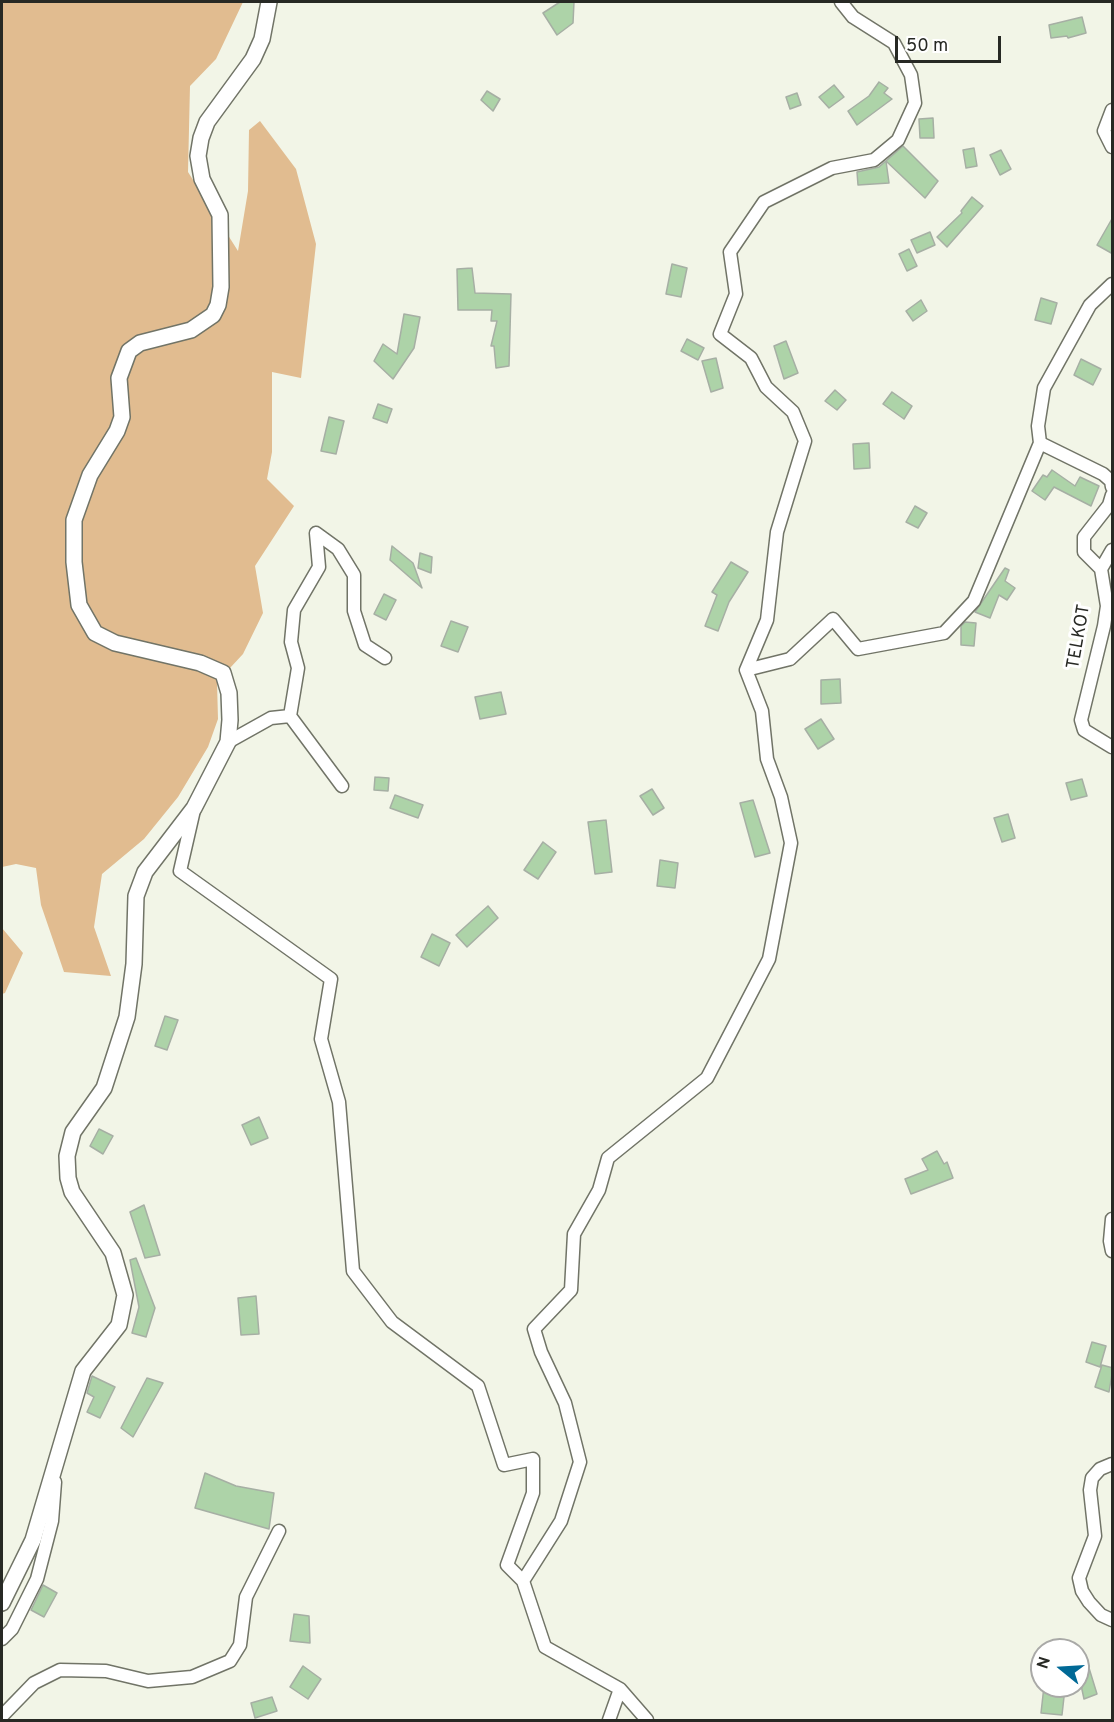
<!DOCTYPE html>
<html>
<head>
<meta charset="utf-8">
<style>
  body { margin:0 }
  #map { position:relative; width:1114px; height:1722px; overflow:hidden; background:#f2f5e7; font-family:Overpass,sans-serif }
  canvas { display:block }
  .frame { position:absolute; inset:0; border:3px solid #272924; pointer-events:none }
  .north { position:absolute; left:1030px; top:1638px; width:60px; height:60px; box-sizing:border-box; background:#fff; border:2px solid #a9a9a7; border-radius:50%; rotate:288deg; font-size:16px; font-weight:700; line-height:24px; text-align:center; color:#272924 }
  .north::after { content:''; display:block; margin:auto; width:21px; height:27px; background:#006996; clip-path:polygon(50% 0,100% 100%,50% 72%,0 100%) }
  .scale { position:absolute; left:895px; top:36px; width:106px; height:27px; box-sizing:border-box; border:3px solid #272924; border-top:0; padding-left:8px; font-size:18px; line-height:21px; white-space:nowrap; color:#272924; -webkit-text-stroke:4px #fff; paint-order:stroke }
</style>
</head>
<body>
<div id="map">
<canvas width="1114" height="1722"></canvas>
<div class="frame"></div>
<div class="north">N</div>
<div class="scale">50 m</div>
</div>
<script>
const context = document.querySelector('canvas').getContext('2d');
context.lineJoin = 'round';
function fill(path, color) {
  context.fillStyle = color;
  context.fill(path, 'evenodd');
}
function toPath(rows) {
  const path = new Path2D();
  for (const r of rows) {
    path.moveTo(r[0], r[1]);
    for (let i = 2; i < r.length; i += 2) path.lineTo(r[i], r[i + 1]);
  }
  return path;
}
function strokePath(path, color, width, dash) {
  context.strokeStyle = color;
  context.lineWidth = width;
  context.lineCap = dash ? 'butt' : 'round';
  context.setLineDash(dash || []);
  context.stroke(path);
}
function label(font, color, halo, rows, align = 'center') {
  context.font = font + ' Overpass,sans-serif';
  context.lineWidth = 6;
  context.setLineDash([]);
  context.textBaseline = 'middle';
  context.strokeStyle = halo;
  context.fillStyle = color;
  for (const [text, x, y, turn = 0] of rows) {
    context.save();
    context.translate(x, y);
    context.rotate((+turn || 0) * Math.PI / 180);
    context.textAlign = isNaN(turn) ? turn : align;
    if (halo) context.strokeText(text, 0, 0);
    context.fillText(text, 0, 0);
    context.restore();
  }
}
fill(toPath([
  [2,2,243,2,216,59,190,86,188,172,238,251,248,191,249,130,260,121,296,169,316,244,301,378,272,372,272,452,267,479,294,506,255,566,263,613,243,654,217,682,218,719,208,747,178,797,144,839,102,874,94,927,111,976,64,972,41,905,36,868,16,864,2,867],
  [2,928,23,953,5,993,2,994]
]), '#e1bc90');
const building = toPath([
  [560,2,574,2,573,23,557,35,543,13,560,2],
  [1082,17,1086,33,1068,38,1067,36,1051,38,1049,25,1082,17],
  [879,82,888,88,884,93,892,99,857,125,848,111,869,96,879,82],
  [834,85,844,97,829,108,819,97,834,85],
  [487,91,500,99,493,111,481,100,487,91],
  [797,93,801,105,790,109,786,97,797,93],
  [933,118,934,138,920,138,919,119,933,118],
  [903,146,938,181,925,198,886,161,889,183,858,185,857,172,879,167,903,146],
  [974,148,977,166,966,168,963,150,974,148],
  [1001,150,1011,169,1000,175,990,155,1001,150],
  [972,197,983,206,947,247,937,237,962,213,961,211,972,197],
  [1113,217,1113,254,1097,245,1113,217],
  [930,232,935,245,917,253,911,240,930,232],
  [909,249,917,266,907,271,899,254,909,249],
  [672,264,687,268,681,297,666,294,672,264],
  [472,268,475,293,511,294,509,366,496,368,494,346,491,346,497,321,491,321,492,310,458,310,457,269,472,268],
  [1041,298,1057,303,1051,324,1035,320,1041,298],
  [921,300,927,311,913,321,906,311,921,300],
  [404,314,420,317,414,348,393,379,374,361,383,344,397,354,404,314],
  [687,339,704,348,698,360,681,351,687,339],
  [786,341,798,373,784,379,774,346,786,341],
  [716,358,723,388,711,392,702,361,716,358],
  [1081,359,1101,369,1093,385,1074,375,1081,359],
  [835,390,846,400,837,410,825,401,835,390],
  [892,392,912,406,904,419,883,404,892,392],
  [378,404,392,409,387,423,373,418,378,404],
  [329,417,344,421,336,454,321,451,329,417],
  [869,443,870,468,854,469,853,444,869,443],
  [1052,470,1075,486,1080,477,1099,486,1091,506,1054,487,1045,500,1032,491,1043,475,1047,477,1052,470],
  [915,506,927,513,918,528,906,522,915,506],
  [392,546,413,563,422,588,390,560,392,546],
  [420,553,432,557,431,573,418,568,420,553],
  [731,562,748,572,729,602,718,631,705,626,717,595,712,592,731,562],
  [1005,568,1009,570,1005,581,1015,588,1007,600,999,595,990,618,975,612,1005,568],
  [384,594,396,600,386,620,374,614,384,594],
  [451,621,468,627,458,652,441,646,451,621],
  [965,622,976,623,974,646,961,645,961,626,965,622],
  [840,679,841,703,821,704,821,680,840,679],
  [501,692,506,714,480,719,475,697,501,692],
  [821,719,834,739,818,749,805,729,821,719],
  [375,777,389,778,388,791,374,790,375,777],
  [1082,779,1087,796,1071,800,1066,783,1082,779],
  [652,789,664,808,653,815,640,796,652,789],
  [395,795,423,805,418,818,390,808,395,795],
  [753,800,770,853,755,857,740,803,753,800],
  [1008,814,1015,838,1002,842,994,818,1008,814],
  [606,820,612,872,595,874,588,822,606,820],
  [543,842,556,852,538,879,524,870,543,842],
  [660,860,678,863,675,888,657,886,660,860],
  [488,906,498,918,467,947,456,935,488,906],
  [432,934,450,943,439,966,421,957,432,934],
  [165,1016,178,1020,167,1050,155,1046,165,1016],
  [259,1117,268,1138,251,1145,242,1125,259,1117],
  [99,1129,113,1136,103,1154,90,1146,99,1129],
  [937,1151,944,1164,947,1162,953,1178,911,1194,905,1179,928,1170,922,1159,937,1151],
  [144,1205,160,1255,145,1258,130,1212,144,1205],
  [136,1258,155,1308,146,1337,132,1333,139,1307,130,1260,136,1258],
  [256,1296,259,1334,241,1335,238,1298,256,1296],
  [1092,1342,1106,1346,1100,1367,1086,1362,1092,1342],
  [1102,1365,1113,1368,1109,1392,1095,1387,1102,1365],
  [92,1376,115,1387,100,1418,87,1412,94,1397,87,1393,92,1376],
  [147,1378,163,1383,133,1437,121,1428,147,1378],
  [205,1473,236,1486,274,1493,269,1529,195,1508,205,1473],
  [43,1585,57,1593,44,1617,31,1610,43,1585],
  [294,1614,309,1616,310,1643,290,1641,294,1614],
  [303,1666,321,1679,308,1699,290,1687,303,1666],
  [1089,1668,1097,1694,1084,1699,1078,1671,1089,1668],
  [1044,1686,1065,1688,1062,1715,1041,1713,1044,1686],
  [272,1697,277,1711,255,1718,251,1703,272,1697]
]);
fill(building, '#add3a8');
strokePath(building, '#a6afa4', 1.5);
const minor = toPath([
  [1112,110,1104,131,1112,147],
  [1112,284,1090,305,1044,388,1038,426,1040,443,1103,474,1111,481,1112,487],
  [1112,495,1109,505,1084,537,1084,552,1101,569,1107,606,1104,626,1081,720,1084,730,1112,747],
  [1101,569,1112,550],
  [746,670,767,620,777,532,805,441,793,412,766,387,751,358,720,334,736,294,730,252,764,202,832,168,874,160,898,140,915,103,911,75,894,43,853,17,841,2],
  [290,716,342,786],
  [228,742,271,718,290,716,298,668,291,642,294,610,319,567,316,533,338,549,354,575,354,611,365,645,385,658],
  [194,810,180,871,331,979,321,1039,339,1102,353,1271,392,1322,478,1386,504,1465,533,1459,533,1493,507,1565,523,1581,545,1647,620,1689,647,1720],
  [1112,1219,1110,1241,1112,1251],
  [1112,1464,1100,1469,1092,1478,1090,1490,1095,1536,1079,1578,1082,1591,1089,1602,1101,1615,1112,1620],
  [523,1581,561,1521,580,1462,565,1403,541,1352,534,1329,571,1290,574,1234,599,1190,608,1158,707,1078,769,959,791,843,781,797,767,759,762,711,746,670,790,659,833,619,858,649,944,633,974,601,1040,443],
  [2,1639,12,1629,37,1579,52,1521,55,1482],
  [2,1716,34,1683,60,1670,106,1671,148,1681,192,1677,230,1661,240,1645,246,1597,279,1531],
  [609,1720,620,1689]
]);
const tertiary = toPath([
  [2,1603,33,1540,83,1371,119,1325,125,1295,113,1253,72,1192,68,1178,67,1156,73,1132,104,1088,127,1017,134,964,136,896,145,872,194,808,228,742,230,720,229,693,223,673,200,663,115,643,95,633,79,605,74,562,74,520,90,475,117,431,122,417,119,378,129,351,140,343,191,330,213,315,218,305,221,287,220,215,202,179,198,156,201,138,207,122,253,59,262,39,269,2]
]);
strokePath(minor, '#717467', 15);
strokePath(tertiary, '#717467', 18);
strokePath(minor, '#fff', 12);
strokePath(tertiary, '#fff', 15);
label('18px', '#272924', '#fff', [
  ["TELKOT",1080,637,-80]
]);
</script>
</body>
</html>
